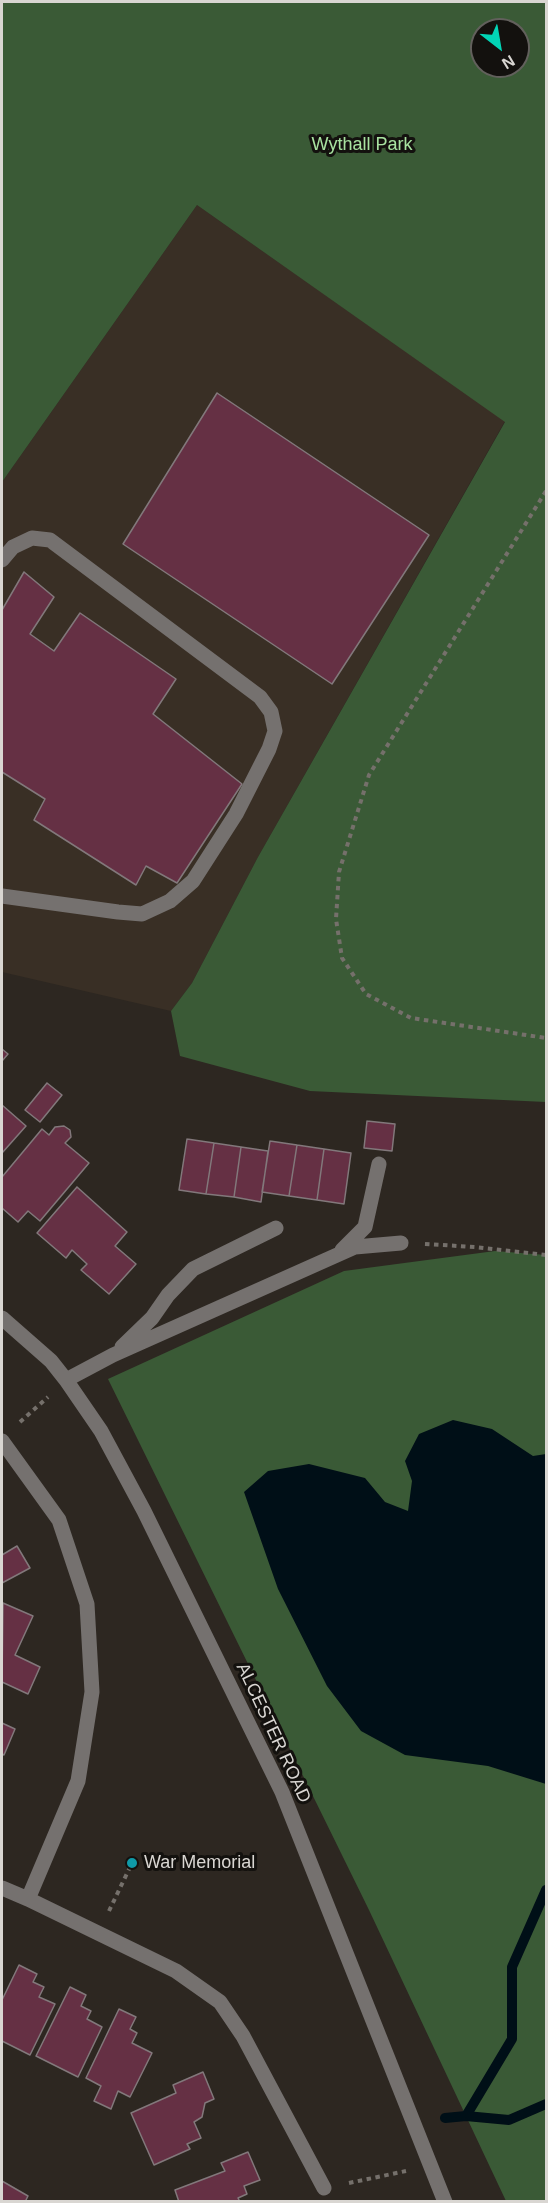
<!DOCTYPE html>
<html>
<head>
<meta charset="utf-8">
<style>
  body { margin:0 }
  #map { position:relative; width:548px; height:2203px; overflow:hidden; background:#2d2721; font-family:Arial,sans-serif }
  canvas { display:block }
  .frame { position:absolute; inset:0; border:3px solid #d9d6d2; pointer-events:none }
  .north { position:absolute; left:470px; top:18px; width:60px; height:60px; box-sizing:border-box; background:#13110e; border:2px solid #62605c; border-radius:50%; rotate:149deg; font-size:16px; font-weight:700; line-height:24px; text-align:center; color:#d9d6d2 }
  .north::after { content:''; display:block; margin:auto; width:21px; height:27px; background:#02d5b6; clip-path:polygon(50% 0,100% 100%,50% 72%,0 100%) }
</style>
</head>
<body>
<div id="map">
<canvas width="548" height="2203"></canvas>
<div class="frame"></div>
<div class="north">N</div>
</div>
<script>
const context = document.querySelector('canvas').getContext('2d');
context.lineJoin = 'round';
function fill(path, color) {
  context.fillStyle = color;
  context.fill(path, 'evenodd');
}
function toPath(rows) {
  const path = new Path2D();
  for (const r of rows) {
    path.moveTo(r[0], r[1]);
    for (let i = 2; i < r.length; i += 2) path.lineTo(r[i], r[i + 1]);
  }
  return path;
}
function strokePath(path, color, width, dash) {
  context.strokeStyle = color;
  context.lineWidth = width;
  context.lineCap = dash ? 'butt' : 'round';
  context.setLineDash(dash || []);
  context.stroke(path);
}
function label(font, color, halo, rows, align = 'center') {
  context.font = font + ' Arial,sans-serif';
  context.lineWidth = 6;
  context.setLineDash([]);
  context.textBaseline = 'middle';
  context.strokeStyle = halo;
  context.fillStyle = color;
  for (const [text, x, y, turn = 0] of rows) {
    context.save();
    context.translate(x, y);
    context.rotate((+turn || 0) * Math.PI / 180);
    context.textAlign = isNaN(turn) ? turn : align;
    if (halo) context.strokeText(text, 0, 0);
    context.fillText(text, 0, 0);
    context.restore();
  }
}
fill(toPath([
  [197,205,505,421,258,857,192,983,171,1011,2,972,2,482]
]), '#392f25');
fill(toPath([
  [2,2,546,2,546,1102,310,1091,180,1056,171,1011,192,983,258,857,505,422,197,205,2,482],
  [482,30,518,30,518,66,482,66],
  [495,1251,546,1255,546,2201,506,2201,369,1910,108,1379,344,1271]
]), '#3a5a36');
fill(toPath([
  [453,1420,492,1429,533,1456,546,1454,546,1784,488,1766,405,1755,361,1731,327,1686,278,1589,244,1492,268,1471,309,1464,365,1478,385,1502,408,1511,412,1481,405,1461,419,1434]
]), '#000f17');
strokePath(toPath([
  [466,2116,512,2039,512,1967,546,1890],
  [445,2118,466,2116,509,2120,546,2104]
]), '#000f17', 10);
const building = toPath([
  [217,393,429,535,332,684,123,544,217,393],
  [24,572,54,597,30,634,54,651,80,613,176,679,153,714,242,784,177,883,146,866,136,885,34,820,45,799,2,772,2,610,24,572],
  [2,1049,8,1054,2,1061,2,1049],
  [47,1083,62,1095,40,1122,25,1110,47,1083],
  [2,1105,26,1126,2,1153,2,1105],
  [367,1121,395,1124,392,1151,364,1148,367,1121],
  [64,1126,70,1130,71,1137,65,1143,89,1163,40,1221,28,1211,18,1222,2,1208,2,1177,42,1129,49,1135,55,1127,64,1126],
  [187,1139,214,1143,206,1194,179,1190,187,1139],
  [270,1141,297,1145,289,1196,262,1192,270,1141],
  [214,1143,241,1147,234,1197,206,1194,214,1143],
  [297,1145,324,1149,317,1200,289,1196,297,1145],
  [241,1147,268,1151,261,1202,234,1197,241,1147],
  [324,1149,351,1153,344,1204,317,1200,324,1149],
  [77,1187,127,1232,115,1246,136,1264,109,1294,81,1270,87,1264,72,1250,66,1258,37,1233,77,1187],
  [17,1546,30,1568,2,1583,2,1555,17,1546],
  [3,1603,33,1616,15,1655,40,1667,28,1694,2,1682,3,1603],
  [2,1723,15,1729,4,1755,2,1754,2,1723],
  [19,1965,37,1974,33,1982,44,1987,39,1997,55,2004,30,2055,2,2041,2,2000,19,1965],
  [70,1987,86,1995,81,2006,91,2011,87,2019,102,2027,78,2077,36,2056,70,1987],
  [119,2009,136,2017,130,2029,137,2033,132,2043,152,2053,130,2097,118,2091,111,2109,94,2101,101,2086,86,2078,119,2009],
  [203,2072,214,2099,205,2103,202,2117,194,2122,201,2138,187,2144,190,2149,154,2165,131,2113,176,2093,173,2085,203,2072],
  [248,2152,260,2180,244,2186,247,2194,238,2198,240,2202,179,2202,175,2190,225,2171,221,2163,248,2152],
  [2,2181,28,2196,25,2202,2,2202,2,2181]
]);
fill(building, '#653044');
strokePath(building, '#82787b', 1.5);
strokePath(toPath([
  [546,491,369,775,339,872,336,919,342,958,366,994,411,1018,546,1038],
  [425,1244,475,1247,546,1255],
  [20,1422,48,1397],
  [109,1911,132,1863],
  [349,2183,406,2171]
]), '#75706b', 4, [4.5, 4.5]);
strokePath(toPath([
  [2,560,13,547,32,538,50,540,260,697,271,712,275,731,269,749,236,814,193,881,170,901,142,914,118,912,2,896],
  [342,1250,365,1227,379,1164],
  [2,1318,51,1361,66,1380,101,1431,144,1511,282,1792,445,2202],
  [122,1347,152,1318,168,1295,193,1269,276,1228],
  [66,1380,113,1355,355,1247,401,1243],
  [2,1441,59,1520,87,1604,92,1692,78,1781,28,1899,176,1971,220,2002,243,2036,324,2188],
  [2,1888,28,1899]
]), '#75716f', 15);
for (const [x, y, r, color] of [
  [132,1863,6,"#0f9aa8"]
]) {
  const dot = new Path2D();
  dot.arc(x, y, r, 0, 2 * Math.PI);
  context.fillStyle = color;
  context.fill(dot);
  strokePath(dot, '#13110e', 2);
}
label('18px', '#a8e3a0', '#13110e', [
  ["Wythall Park",362,145]
]);
label('18px', '#d9d6d2', '#13110e', [
  ["ALCESTER ROAD",273,1733,65]
]);
label('18px', '#d9d6d2', '#13110e', [
  ["War Memorial",144,1863]
], 'left');
</script>
</body>
</html>
